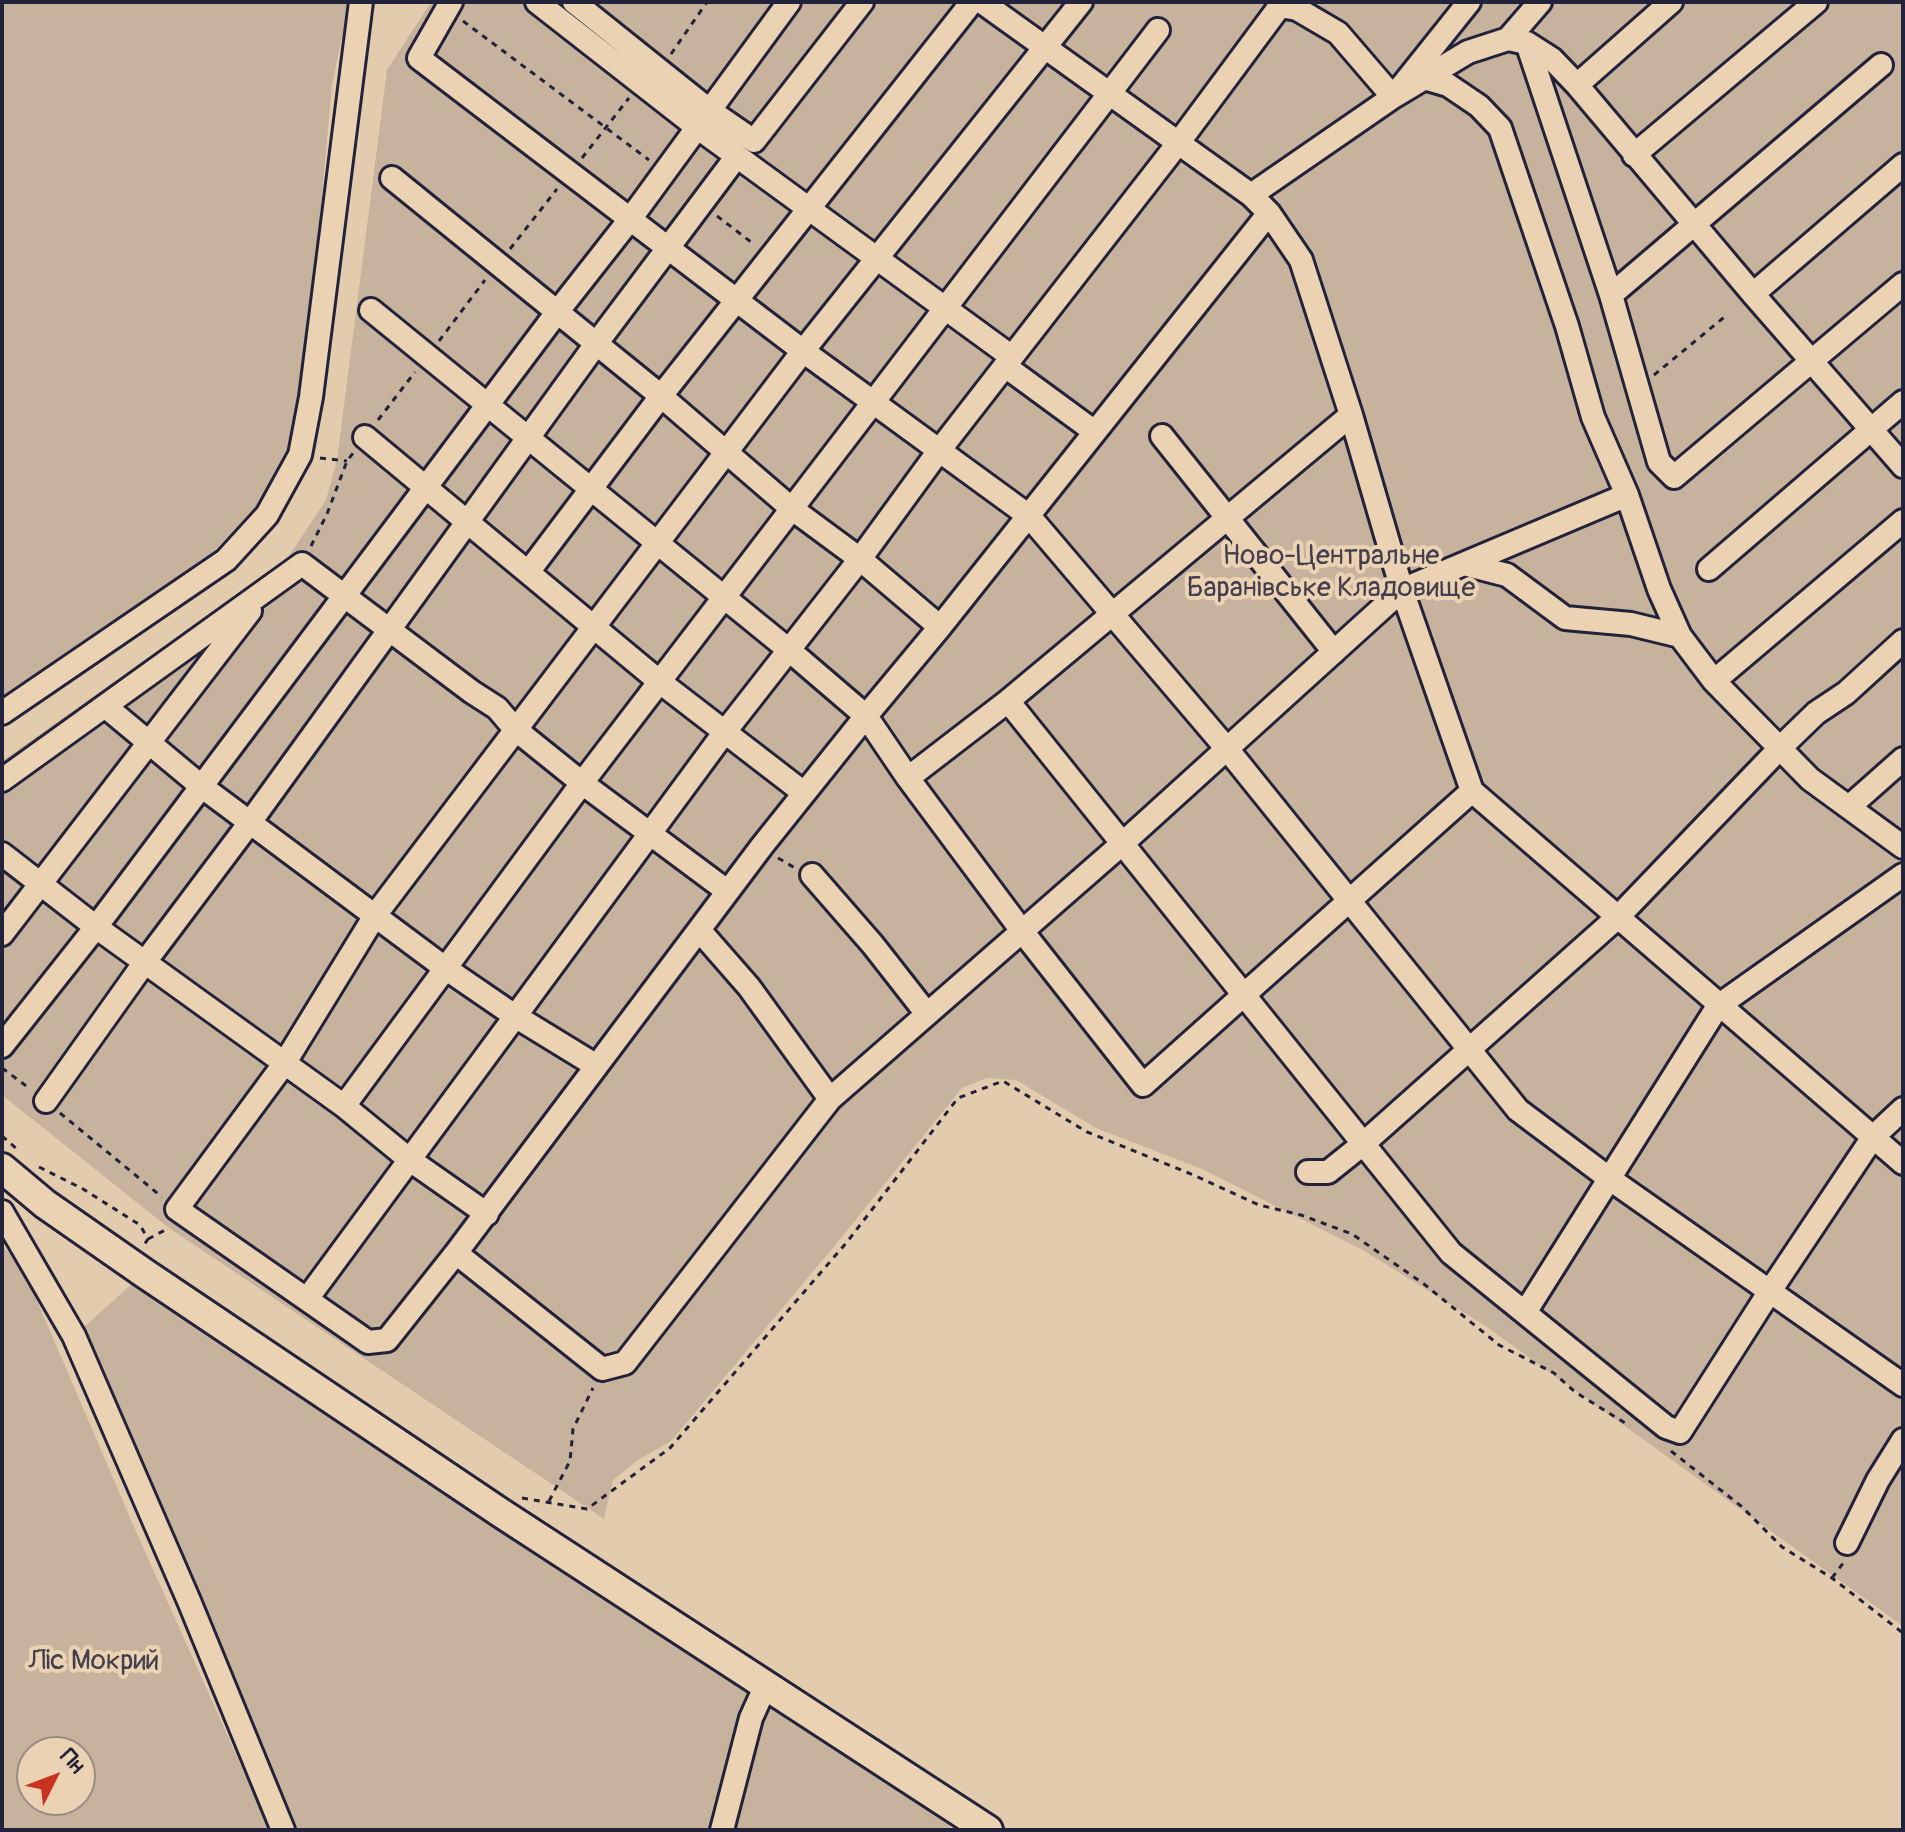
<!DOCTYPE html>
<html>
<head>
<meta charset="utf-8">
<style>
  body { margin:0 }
  #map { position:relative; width:1905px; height:1832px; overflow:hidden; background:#e3cbae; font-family:Pangolin,sans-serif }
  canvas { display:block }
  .frame { position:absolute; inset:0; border:4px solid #22223b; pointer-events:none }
  .north { position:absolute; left:16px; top:1736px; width:80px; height:80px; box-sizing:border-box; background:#ebd2b3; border:2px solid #9b8c83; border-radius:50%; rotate:48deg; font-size:22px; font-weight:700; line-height:32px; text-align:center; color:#22223b }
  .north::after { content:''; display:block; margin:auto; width:28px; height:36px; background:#c8321e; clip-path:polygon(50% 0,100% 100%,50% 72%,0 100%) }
</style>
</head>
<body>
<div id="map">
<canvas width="1905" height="1832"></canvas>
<div class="frame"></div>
<div class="north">Пн</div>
</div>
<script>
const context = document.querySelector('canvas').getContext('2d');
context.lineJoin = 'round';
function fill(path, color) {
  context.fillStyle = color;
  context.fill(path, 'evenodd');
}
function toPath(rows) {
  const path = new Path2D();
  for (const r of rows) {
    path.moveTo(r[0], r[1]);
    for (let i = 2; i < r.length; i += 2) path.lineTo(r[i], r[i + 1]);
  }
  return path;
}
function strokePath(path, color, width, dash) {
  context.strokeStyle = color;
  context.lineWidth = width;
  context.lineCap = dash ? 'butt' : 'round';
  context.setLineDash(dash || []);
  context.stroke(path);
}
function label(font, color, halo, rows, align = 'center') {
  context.font = font + ' Pangolin,sans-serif';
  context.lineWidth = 8;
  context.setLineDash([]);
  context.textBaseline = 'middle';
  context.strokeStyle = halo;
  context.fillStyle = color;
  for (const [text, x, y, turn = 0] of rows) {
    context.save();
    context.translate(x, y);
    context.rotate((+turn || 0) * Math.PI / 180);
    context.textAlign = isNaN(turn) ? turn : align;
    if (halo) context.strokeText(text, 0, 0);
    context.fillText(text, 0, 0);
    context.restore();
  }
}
fill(toPath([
  [2,2,349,2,332,85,317,249,300,388,284,463,260,502,214,551,2,699],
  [431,2,1903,2,1903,1626,1484,1325,1361,1249,1202,1169,1096,1128,1016,1080,987,1078,962,1088,832,1249,671,1441,638,1460,613,1480,604,1519,169,1228,2,1095,2,761,285,562,326,500,337,460,387,70],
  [2,1245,23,1268,134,1527,270,1830,2,1830],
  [32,1752,80,1752,80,1800,32,1800],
  [144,1273,949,1804,950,1830,283,1830,74,1336]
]), '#c7b29d');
const minor = toPath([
  [451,2,419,58,803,351,1029,516,1228,750,1518,1110,1610,1179,1903,1385],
  [537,2,697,127,1012,357],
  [574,2,709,110,754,141,862,2],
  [982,2,1251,195,1269,213,1301,260,1351,415,1402,590,1472,791,1903,1163],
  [1508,39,1540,2],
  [1527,43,1611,295,1659,462,1674,477,1903,284],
  [1424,78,1448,85,1479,106,1500,128,1567,326,1593,417,1627,495,1659,589,1680,636,1714,681,1810,779,1903,847],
  [1577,85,1671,2],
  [1634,155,1816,2],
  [392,178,661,396,791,508,860,559,940,627],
  [1251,195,1393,97,1468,52,1508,39,1527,43,1552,59,1577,85,1753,294,1903,466],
  [1269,213,940,627,866,716,762,846,456,1253,602,1369,625,1363,830,1099,1123,843,1402,590,1627,495],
  [1753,294,1903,165],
  [1611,295,1881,65],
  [371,310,789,650,866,716,908,778,1022,931,1143,1085,1472,791],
  [1005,366,1095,432],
  [1162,436,1334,652],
  [365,437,660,682,804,793],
  [1464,564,1507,575,1565,618,1631,624,1680,636],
  [1709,569,1903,402],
  [529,571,661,396,972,2],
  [1714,681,1903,521],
  [1008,701,1451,1253,1666,1427,1680,1432,1770,1291,1873,1137,1903,1109],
  [105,706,201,786,445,968,515,1016,595,1065],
  [2,713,226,560,267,515,300,455,311,397,361,2],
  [908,778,1008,701,1351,415],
  [2,780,302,564,472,692,497,708,515,729,582,783,727,891],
  [1850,806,1903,759],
  [2,854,96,927,344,1106,410,1160,487,1214],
  [812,875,873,945,927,1014],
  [700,931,749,987,830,1099],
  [2,934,250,611],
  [2,1046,96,927,558,311,631,218,789,2],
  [46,1101,145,962,251,821,596,344,737,156],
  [344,1106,582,783,1158,30],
  [1308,1172,1328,1172,1363,1144,1619,916,1781,747,1816,713,1846,693,1903,641],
  [2,1212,74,1336,189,1601,283,1830],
  [456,1253,387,1340,368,1342,177,1209,284,1064,376,914,803,351,1081,2],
  [307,1299,724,733,860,559,938,452,1179,142,1280,6,1297,9,1338,33,1393,97,1469,2],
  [1526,1311,1718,1006,1903,875],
  [1847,1543,1878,1480,1903,1440],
  [722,1830,751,1718,766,1685]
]);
const major = toPath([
  [2,1168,45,1204,144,1273,501,1513,988,1830]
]);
strokePath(minor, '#22223b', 28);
strokePath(major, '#22223b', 34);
strokePath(toPath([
  [463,21,649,160],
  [671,54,707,2],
  [582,158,629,98],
  [717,216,755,245],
  [510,249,557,189],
  [439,341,485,280],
  [1654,375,1728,314],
  [378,420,415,372],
  [320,458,347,461],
  [311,546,327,514,347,461,354,452],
  [778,858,795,868],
  [2,1068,29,1088],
  [60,1113,162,1197],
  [2,1136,17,1149],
  [39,1167,83,1189,140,1225,148,1239,144,1245],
  [148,1239,169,1228],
  [1671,1451,1741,1506,1782,1547,1832,1578,1903,1633],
  [522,1498,587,1509,670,1448,847,1242,958,1098,1003,1081,1087,1132,1191,1174,1259,1205,1301,1215,1352,1234,1424,1284,1499,1345,1554,1373,1575,1392,1630,1426],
  [549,1501,570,1461,573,1429,593,1388],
  [1832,1578,1844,1562]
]), '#22223b', 3, [6, 6]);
strokePath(minor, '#ebd2b3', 22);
strokePath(major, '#ebd2b3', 28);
label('28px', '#433f4f', '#ebd2b3', [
  ["Ново-Центральне",1331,557],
  ["Баранівське Кладовище",1331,589],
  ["Ліс Мокрий",94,1662]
]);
</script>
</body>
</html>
